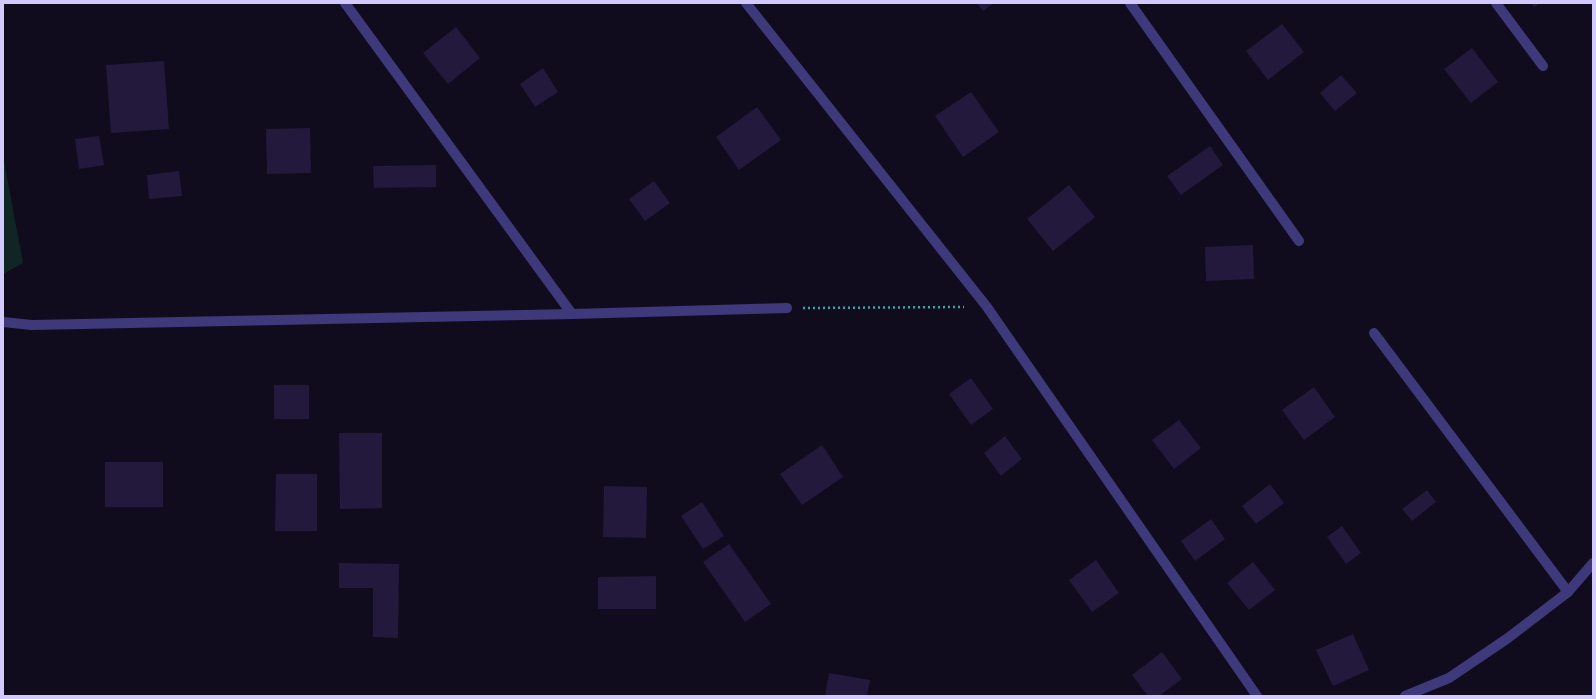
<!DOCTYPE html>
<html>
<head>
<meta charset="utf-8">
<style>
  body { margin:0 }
  #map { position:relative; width:1596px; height:699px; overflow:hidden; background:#100c1d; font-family:Helvetica,sans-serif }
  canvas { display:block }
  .frame { position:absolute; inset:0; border:4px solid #d2cafd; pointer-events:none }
</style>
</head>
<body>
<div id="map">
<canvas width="1596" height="699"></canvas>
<div class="frame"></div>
</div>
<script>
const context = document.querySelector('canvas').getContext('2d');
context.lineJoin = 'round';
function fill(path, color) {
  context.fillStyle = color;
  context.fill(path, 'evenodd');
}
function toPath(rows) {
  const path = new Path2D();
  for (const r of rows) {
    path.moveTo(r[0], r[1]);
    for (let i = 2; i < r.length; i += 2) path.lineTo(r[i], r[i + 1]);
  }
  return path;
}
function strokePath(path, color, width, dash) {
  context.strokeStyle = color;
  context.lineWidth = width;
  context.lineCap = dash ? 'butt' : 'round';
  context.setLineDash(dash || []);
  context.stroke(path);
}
fill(toPath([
  [3,156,23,263,3,274]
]), '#102626');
fill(toPath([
  [977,3,994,3,983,11],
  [1531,3,1540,3,1534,7],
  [1282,24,1304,52,1268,80,1246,51],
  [456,27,480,58,448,84,423,53],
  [1472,48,1498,82,1471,103,1444,69],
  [164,61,169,129,111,133,106,65],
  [543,68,558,92,535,107,520,84],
  [1341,75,1357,93,1335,111,1320,93],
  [971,92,999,132,963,157,935,116],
  [757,107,781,140,739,170,716,137],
  [310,128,311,173,267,174,266,129],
  [99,136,104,165,79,169,75,139],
  [1210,146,1223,165,1181,195,1167,176],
  [436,165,436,187,374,188,373,166],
  [179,171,182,196,149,199,147,175],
  [654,181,670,203,645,221,629,199],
  [1069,185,1095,217,1053,251,1027,219],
  [1253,245,1254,279,1206,281,1205,247],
  [971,378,993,409,971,425,949,394],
  [274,385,309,385,309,419,274,419],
  [1314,387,1335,417,1304,440,1282,410],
  [1179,420,1201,448,1174,469,1152,440],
  [339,433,382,433,382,508,340,509],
  [1005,436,1022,459,1001,476,984,453],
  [822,445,843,477,802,505,780,474],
  [105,462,163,462,163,507,105,507],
  [276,474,317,474,317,531,275,531],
  [1270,484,1284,503,1256,524,1242,506],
  [604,486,647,487,646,538,603,537],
  [1427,490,1436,502,1412,521,1402,509],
  [702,502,724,536,703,549,681,516],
  [1211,519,1225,539,1195,561,1181,541],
  [1342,526,1361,553,1346,564,1327,537],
  [729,544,771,604,745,622,703,562],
  [1096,560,1119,593,1092,612,1069,580],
  [1253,562,1275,590,1249,610,1227,583],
  [339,563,399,564,398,638,373,637,373,588,339,588],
  [656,576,656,609,598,609,598,577],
  [1353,634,1369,670,1333,686,1316,650],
  [1162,652,1182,679,1159,696,1148,696,1132,675],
  [829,673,870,680,867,696,825,696]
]), '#22193d');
strokePath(toPath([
  [803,308,964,307]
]), '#32a9a6', 2.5, [2, 3]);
strokePath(toPath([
  [3,322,32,325,572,314,787,308],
  [1374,333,1568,592]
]), '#3e397a', 10);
strokePath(toPath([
  [345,3,572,314],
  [746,3,987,307,1257,696],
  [1130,3,1299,241],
  [1496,3,1543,66],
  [1405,696,1449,678,1508,638,1568,592,1593,563]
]), '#3e397a', 10);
</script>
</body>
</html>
